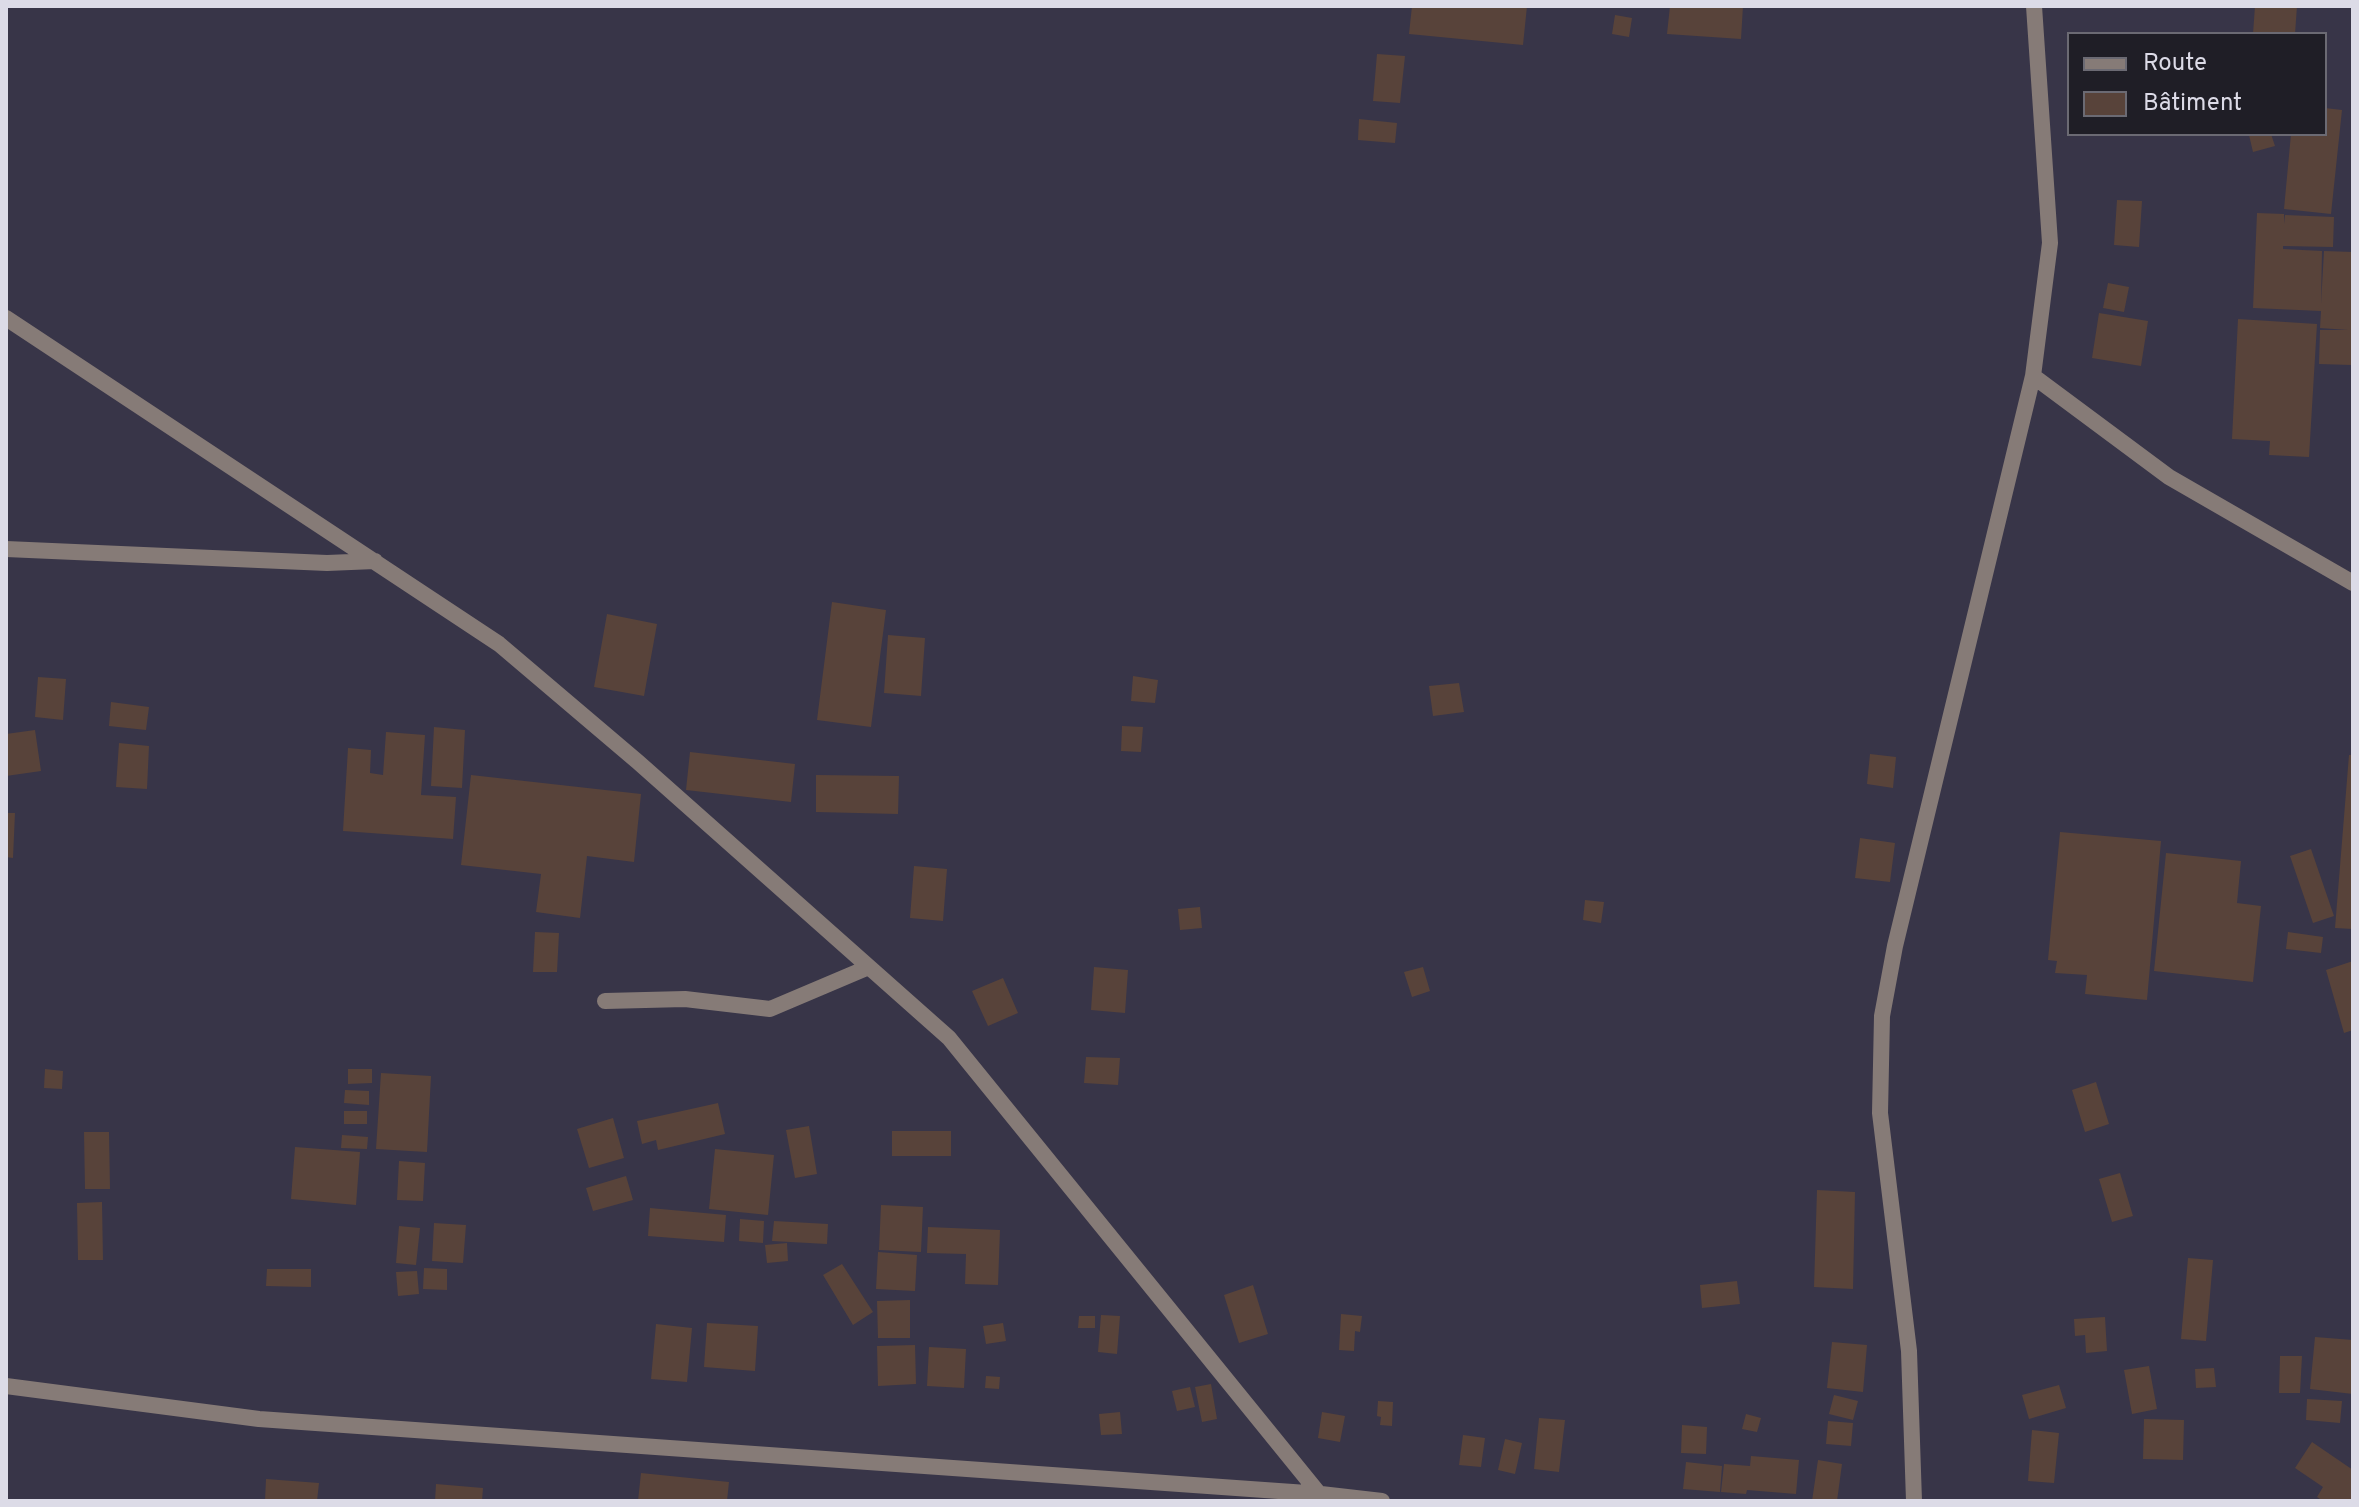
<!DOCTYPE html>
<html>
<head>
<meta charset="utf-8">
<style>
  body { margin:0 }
  #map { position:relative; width:2359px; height:1507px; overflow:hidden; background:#383548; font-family:Overpass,sans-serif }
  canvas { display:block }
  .frame { position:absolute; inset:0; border:8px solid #dcdbe7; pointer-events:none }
  .legend { position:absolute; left:2067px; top:32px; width:260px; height:104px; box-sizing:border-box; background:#1f1e26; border:2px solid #6b6a73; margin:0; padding:10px 14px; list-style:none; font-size:24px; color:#dcdbe7 }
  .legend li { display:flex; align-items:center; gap:16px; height:40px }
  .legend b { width:40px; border:2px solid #6b6a73 }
</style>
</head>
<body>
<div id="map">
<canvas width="2359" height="1507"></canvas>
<div class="frame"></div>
<ul class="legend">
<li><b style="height:10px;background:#867b77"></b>Route</li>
<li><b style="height:22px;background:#58433a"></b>Bâtiment</li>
</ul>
</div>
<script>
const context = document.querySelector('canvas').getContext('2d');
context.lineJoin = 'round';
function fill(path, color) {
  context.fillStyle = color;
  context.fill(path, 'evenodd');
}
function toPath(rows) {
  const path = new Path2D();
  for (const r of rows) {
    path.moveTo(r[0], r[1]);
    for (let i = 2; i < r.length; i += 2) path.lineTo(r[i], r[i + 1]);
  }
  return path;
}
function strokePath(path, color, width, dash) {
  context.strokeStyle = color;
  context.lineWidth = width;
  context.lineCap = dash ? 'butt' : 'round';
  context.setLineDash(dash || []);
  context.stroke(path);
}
fill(toPath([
  [1412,6,1527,6,1523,45,1409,34],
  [1670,6,1743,6,1741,39,1667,34],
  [2255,6,2297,6,2295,34,2253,34],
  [1615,15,1632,18,1629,37,1612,34],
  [1377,54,1405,56,1400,103,1373,101],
  [2325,108,2342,110,2331,214,2284,209,2291,134,2325,134],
  [1359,119,1397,123,1395,143,1358,140],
  [2271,134,2275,146,2253,152,2249,135],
  [2117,200,2142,201,2139,247,2114,245],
  [2257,213,2284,214,2284,224,2285,215,2334,217,2333,247,2283,246,2283,249,2322,251,2321,304,2324,251,2353,252,2351,365,2319,364,2320,330,2348,330,2320,328,2321,311,2253,308],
  [2108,283,2129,287,2124,312,2103,308],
  [2099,313,2148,321,2141,366,2092,358],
  [2238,319,2317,324,2309,457,2269,455,2270,441,2232,439],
  [832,602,886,610,871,727,817,720],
  [607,614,657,624,644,696,594,687],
  [888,635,925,638,921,696,884,693],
  [1133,676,1158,680,1155,703,1131,701],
  [38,677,66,679,63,720,35,717],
  [1459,683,1464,712,1433,716,1429,686],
  [111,702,149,707,146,730,109,726],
  [1122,726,1143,727,1141,752,1121,751],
  [434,727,465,730,462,788,431,786],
  [35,730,41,771,6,776,6,734],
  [386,732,425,735,421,795,456,797,453,839,343,831,348,748,371,750,370,773,383,775],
  [119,743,149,746,147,789,116,787],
  [690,752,795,764,791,802,686,790],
  [1870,754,1896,757,1893,788,1867,784],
  [2349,755,2353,755,2353,929,2335,928],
  [471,775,641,794,634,862,587,856,580,918,536,912,541,874,461,865],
  [816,775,899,776,898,814,816,812],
  [6,813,15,813,13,858,6,857],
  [2060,832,2161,841,2147,1000,2085,994,2087,975,2055,973,2057,961,2048,960],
  [1860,838,1895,843,1890,882,1855,878],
  [2311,849,2334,916,2313,923,2290,856],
  [2166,853,2241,861,2237,903,2261,906,2253,982,2154,971],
  [914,866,947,869,943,921,910,918],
  [1585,900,1604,902,1601,923,1583,920],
  [1200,907,1202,928,1180,930,1178,909],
  [535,932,559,933,557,972,533,972],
  [2288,932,2323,937,2321,953,2286,949],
  [2353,961,2353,1030,2344,1033,2326,970],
  [1094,967,1128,970,1125,1013,1091,1010],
  [1423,967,1430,991,1412,997,1404,972],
  [1003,978,1018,1013,988,1026,972,991],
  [1086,1057,1120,1058,1118,1085,1084,1083],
  [45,1069,63,1071,62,1089,44,1088],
  [348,1069,372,1069,372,1083,348,1084],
  [381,1073,431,1076,427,1152,376,1149],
  [2096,1082,2109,1124,2085,1132,2072,1090],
  [345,1090,369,1091,369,1105,344,1103],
  [718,1103,725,1134,658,1150,656,1140,642,1144,637,1121],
  [344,1111,367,1111,367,1124,344,1124],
  [613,1118,624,1158,589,1168,577,1129],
  [809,1126,817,1174,795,1178,786,1130],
  [892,1131,951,1131,951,1156,892,1156],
  [84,1132,109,1132,110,1189,85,1189],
  [342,1135,368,1137,367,1149,341,1148],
  [295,1147,360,1152,356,1205,291,1199],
  [715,1149,774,1155,768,1215,709,1209],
  [399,1161,425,1163,423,1201,397,1200],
  [2120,1173,2133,1216,2112,1222,2099,1179],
  [626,1176,633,1200,593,1211,586,1188],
  [1817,1190,1855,1192,1853,1289,1814,1287],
  [102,1202,103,1260,78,1260,77,1203],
  [881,1205,923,1207,921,1252,879,1250],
  [650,1208,726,1215,724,1242,648,1236],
  [740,1219,764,1221,763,1243,739,1241],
  [774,1221,828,1224,827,1244,772,1241],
  [434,1223,466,1225,463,1263,432,1261],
  [399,1226,420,1228,416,1265,396,1263],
  [928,1227,1000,1230,998,1285,965,1284,966,1254,927,1253],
  [787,1243,788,1261,767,1263,765,1245],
  [878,1252,917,1255,915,1291,876,1289],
  [2188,1258,2213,1260,2206,1341,2181,1339],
  [842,1264,873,1312,853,1325,823,1275],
  [424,1268,447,1269,447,1290,423,1289],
  [267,1269,311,1269,311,1287,266,1286],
  [417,1271,419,1294,398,1296,396,1272],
  [1737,1281,1740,1304,1702,1308,1700,1285],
  [1253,1285,1268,1334,1239,1343,1224,1295],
  [910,1300,910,1338,878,1338,877,1301],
  [1341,1314,1362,1316,1360,1332,1355,1331,1354,1351,1339,1350],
  [1101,1315,1120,1316,1117,1354,1098,1352],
  [1079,1316,1095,1316,1095,1328,1078,1328],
  [2105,1317,2107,1351,2086,1353,2085,1335,2075,1336,2074,1319],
  [707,1323,758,1326,755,1371,704,1367],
  [1003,1323,1006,1341,986,1344,983,1326],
  [656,1324,692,1328,687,1382,651,1379],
  [2315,1337,2353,1340,2353,1394,2310,1389],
  [1832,1342,1867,1345,1863,1392,1827,1388],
  [915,1345,916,1384,878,1386,877,1346],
  [929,1347,966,1349,964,1388,927,1386],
  [2280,1356,2302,1356,2300,1393,2279,1393],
  [2149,1366,2157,1409,2132,1414,2124,1370],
  [2214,1368,2216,1387,2196,1388,2195,1369],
  [986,1376,1000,1377,999,1389,985,1388],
  [1211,1384,1217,1419,1202,1422,1195,1387],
  [2059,1385,2066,1408,2029,1419,2022,1395],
  [1190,1387,1195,1407,1177,1411,1172,1391],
  [1834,1395,1858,1401,1853,1420,1829,1414],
  [2307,1399,2342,1401,2340,1423,2306,1420],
  [1378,1401,1393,1402,1392,1426,1380,1425,1381,1417,1377,1416],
  [1120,1412,1122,1434,1101,1435,1099,1414],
  [1322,1412,1345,1416,1340,1442,1318,1438],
  [1746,1414,1761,1418,1757,1432,1742,1429],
  [1539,1418,1565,1420,1559,1472,1534,1469],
  [2144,1419,2184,1420,2183,1460,2143,1459],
  [1828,1421,1853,1423,1851,1446,1826,1444],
  [1682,1425,1707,1427,1706,1454,1681,1453],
  [2032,1430,2059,1433,2054,1483,2028,1481],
  [1463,1435,1485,1438,1481,1467,1459,1465],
  [1505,1439,1522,1443,1515,1474,1498,1470],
  [2312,1442,2353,1470,2353,1501,2323,1501,2317,1497,2323,1487,2295,1468],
  [1751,1456,1799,1460,1796,1494,1747,1490,1746,1494,1721,1492,1724,1464,1750,1466],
  [1818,1460,1842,1464,1837,1501,1812,1501],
  [1686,1462,1722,1466,1720,1492,1683,1489],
  [641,1473,729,1482,727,1501,638,1501],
  [266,1479,319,1483,317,1501,265,1501],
  [436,1484,483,1488,482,1501,435,1501]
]), '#58433a');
strokePath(toPath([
  [6,318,499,644,638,762,949,1038,1325,1501],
  [2033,376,2169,477,2353,583],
  [6,549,327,563,375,561],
  [605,1001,685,999,770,1009,869,967],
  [6,1386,259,1419,1321,1494,1382,1501],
  [1914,1501,1909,1351,1880,1113,1882,1016,1895,946,2033,376,2050,243,2034,6]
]), '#867b77', 16);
</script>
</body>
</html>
